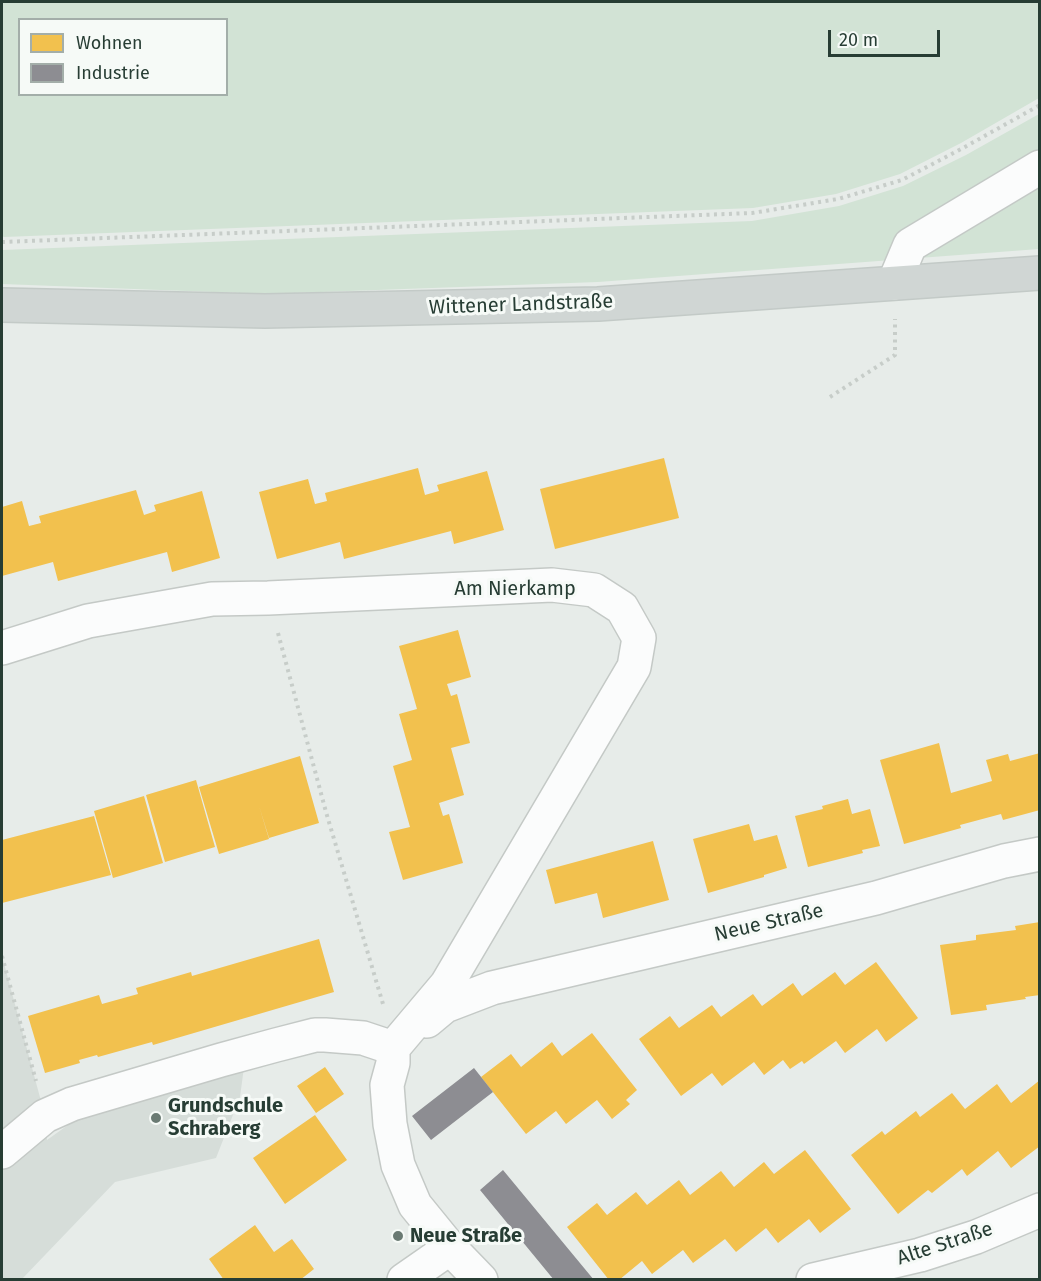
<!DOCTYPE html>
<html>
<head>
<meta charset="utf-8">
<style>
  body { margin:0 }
  #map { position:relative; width:1041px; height:1281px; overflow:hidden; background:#e7ece9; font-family:"Fira Sans",sans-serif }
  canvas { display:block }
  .frame { position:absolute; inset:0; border:3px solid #273d34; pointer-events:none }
  .legend { position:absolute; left:18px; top:18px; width:210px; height:78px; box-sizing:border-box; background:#f6faf7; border:2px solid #a3aea9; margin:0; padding:8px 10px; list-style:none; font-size:18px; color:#273d34 }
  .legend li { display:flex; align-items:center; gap:12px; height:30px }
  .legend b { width:30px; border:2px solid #a3aea9 }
  .scale { position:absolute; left:828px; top:30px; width:112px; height:27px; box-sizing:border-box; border:3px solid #273d34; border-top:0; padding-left:8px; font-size:18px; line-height:21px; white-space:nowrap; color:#273d34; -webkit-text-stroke:4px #f6faf7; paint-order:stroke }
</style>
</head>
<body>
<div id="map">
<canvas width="1041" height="1281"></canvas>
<div class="frame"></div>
<ul class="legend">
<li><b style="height:16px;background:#f2c14e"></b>Wohnen</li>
<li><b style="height:16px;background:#8d8d92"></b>Industrie</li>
</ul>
<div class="scale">20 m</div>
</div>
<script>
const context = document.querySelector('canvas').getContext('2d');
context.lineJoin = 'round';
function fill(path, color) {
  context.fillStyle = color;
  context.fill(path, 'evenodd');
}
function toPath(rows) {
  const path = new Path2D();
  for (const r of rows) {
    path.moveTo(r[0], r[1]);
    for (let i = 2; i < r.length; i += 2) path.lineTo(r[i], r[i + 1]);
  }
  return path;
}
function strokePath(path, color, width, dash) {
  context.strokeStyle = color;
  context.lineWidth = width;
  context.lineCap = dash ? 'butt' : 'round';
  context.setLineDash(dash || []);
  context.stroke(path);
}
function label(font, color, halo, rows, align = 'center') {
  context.font = font + ' "Fira Sans",sans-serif';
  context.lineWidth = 6;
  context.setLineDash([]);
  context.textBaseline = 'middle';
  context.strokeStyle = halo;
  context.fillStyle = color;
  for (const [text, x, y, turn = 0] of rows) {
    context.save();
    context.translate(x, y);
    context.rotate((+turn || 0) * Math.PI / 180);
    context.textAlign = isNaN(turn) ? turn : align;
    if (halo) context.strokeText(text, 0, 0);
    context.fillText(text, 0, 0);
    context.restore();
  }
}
fill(toPath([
  [2,956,45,1116,47,1140,75,1120,244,1067,240,1097,216,1158,115,1182,22,1279,2,1279]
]), '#d6ddd9');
fill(toPath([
  [2,2,1039,2,1039,98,961,143,900,174,836,194,753,208,4,237,2,236],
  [20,20,226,20,226,94,20,94],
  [1039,114,1039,249,598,282,266,294,2,284,2,250,752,221,839,206,903,186,966,155]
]), '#d2e3d5');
fill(toPath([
  [664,458,679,518,555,549,540,489],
  [418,468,425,495,439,491,437,485,487,471,504,530,454,544,451,531,344,559,340,542,277,559,259,492,308,479,315,504,327,501,325,493],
  [136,490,144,515,156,511,154,505,202,491,220,558,172,572,167,552,58,581,53,562,2,576,2,507,22,501,29,526,41,523,39,516],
  [458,630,471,677,447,684,451,696,457,694,470,743,451,748,464,795,439,803,443,816,449,814,463,863,403,880,389,832,410,827,393,766,412,760,399,714,417,709,399,646],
  [939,743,951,793,992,781,986,760,1008,754,1010,761,1040,753,1040,810,1003,820,1001,814,960,825,961,828,904,844,880,760],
  [300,756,319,823,269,838,259,806,269,839,219,854,199,787],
  [196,780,215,847,165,862,146,795],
  [144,796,163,863,113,878,94,811],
  [848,799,852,814,870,809,880,846,862,850,863,853,808,867,795,816,823,809,822,806],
  [94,816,111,875,2,903,2,840],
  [749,824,754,841,777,835,787,868,764,875,764,877,708,893,693,839],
  [653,841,669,900,603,918,597,893,555,904,546,870],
  [1040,922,1040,995,1025,997,1026,999,986,1005,987,1010,951,1015,940,945,976,940,976,935,1016,930,1015,926],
  [319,939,334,992,153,1045,152,1042,98,1057,97,1055,79,1060,80,1063,45,1073,28,1016,99,995,102,1004,138,994,136,988,191,972,192,976],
  [876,962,918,1018,886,1042,877,1029,845,1053,836,1041,804,1064,802,1061,790,1069,783,1060,764,1075,754,1062,722,1086,712,1073,681,1096,639,1039,670,1016,679,1028,712,1005,721,1017,753,994,762,1006,793,983,802,996,835,972,845,985],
  [592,1033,637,1090,626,1100,630,1104,612,1119,597,1100,566,1124,556,1111,526,1134,481,1077,511,1054,521,1067,552,1042,562,1056],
  [325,1067,344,1094,316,1113,297,1086],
  [1040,1080,1040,1146,1011,1168,998,1151,967,1176,962,1169,932,1193,928,1190,898,1214,851,1155,882,1131,885,1135,916,1111,920,1117,952,1093,965,1109,997,1084,1011,1103],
  [315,1115,347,1160,285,1204,253,1158],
  [805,1150,851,1209,820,1233,809,1219,778,1243,766,1228,736,1252,725,1239,693,1263,683,1250,652,1274,642,1261,619,1280,609,1280,567,1227,597,1203,607,1215,636,1192,647,1205,679,1180,690,1195,721,1171,734,1187,764,1162,774,1174],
  [255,1225,274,1252,292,1239,314,1269,300,1280,224,1280,209,1259]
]), '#f2c14e');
fill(toPath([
  [474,1068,493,1092,431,1140,412,1116],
  [503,1170,594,1280,554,1280,480,1190]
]), '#8d8d92');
const minor = toPath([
  [894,283,910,245,1040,167],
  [2,648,88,621,212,599,268,598,552,585,594,590,622,608,639,638,634,667,447,984,393,1048],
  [427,1021,445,1006,492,988,876,898,1004,861,1040,854],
  [393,1048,393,1063,387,1085,390,1124,398,1165,415,1205,450,1248,481,1280],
  [2,1152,45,1116,72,1104,221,1060,276,1045,315,1035,325,1035,363,1038,393,1048],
  [404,1280,450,1248],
  [813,1280,920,1255,976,1237,1040,1210]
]);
const major = toPath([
  [2,305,265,311,598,304,1040,273]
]);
strokePath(minor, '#c4c9c6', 36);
strokePath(major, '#c3cac7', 36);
strokePath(toPath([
  [2,242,752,213,838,199,902,180,963,148,1040,105],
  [830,397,895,355,895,319],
  [278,633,326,812,383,1004],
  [2,956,36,1081]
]), '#c7cdc9', 4, [3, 4.5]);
strokePath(minor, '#fbfcfc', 33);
strokePath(major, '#d0d6d4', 33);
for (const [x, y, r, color] of [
  [156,1118,6,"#6a7a73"],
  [398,1236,6,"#6a7a73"]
]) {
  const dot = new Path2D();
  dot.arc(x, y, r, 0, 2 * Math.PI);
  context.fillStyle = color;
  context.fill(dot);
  strokePath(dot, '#f6faf7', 2);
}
label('20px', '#273d34', '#f6faf7', [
  ["Wittener Landstraße",521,305,-2],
  ["Am Nierkamp",515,589],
  ["Neue Straße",769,923,-13],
  ["Alte Straße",945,1244,-18]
]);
label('bold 20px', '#273d34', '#f6faf7', [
  ["Grundschule",168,1106],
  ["Schraberg",168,1129],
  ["Neue Straße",410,1236]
], 'left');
</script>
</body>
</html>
